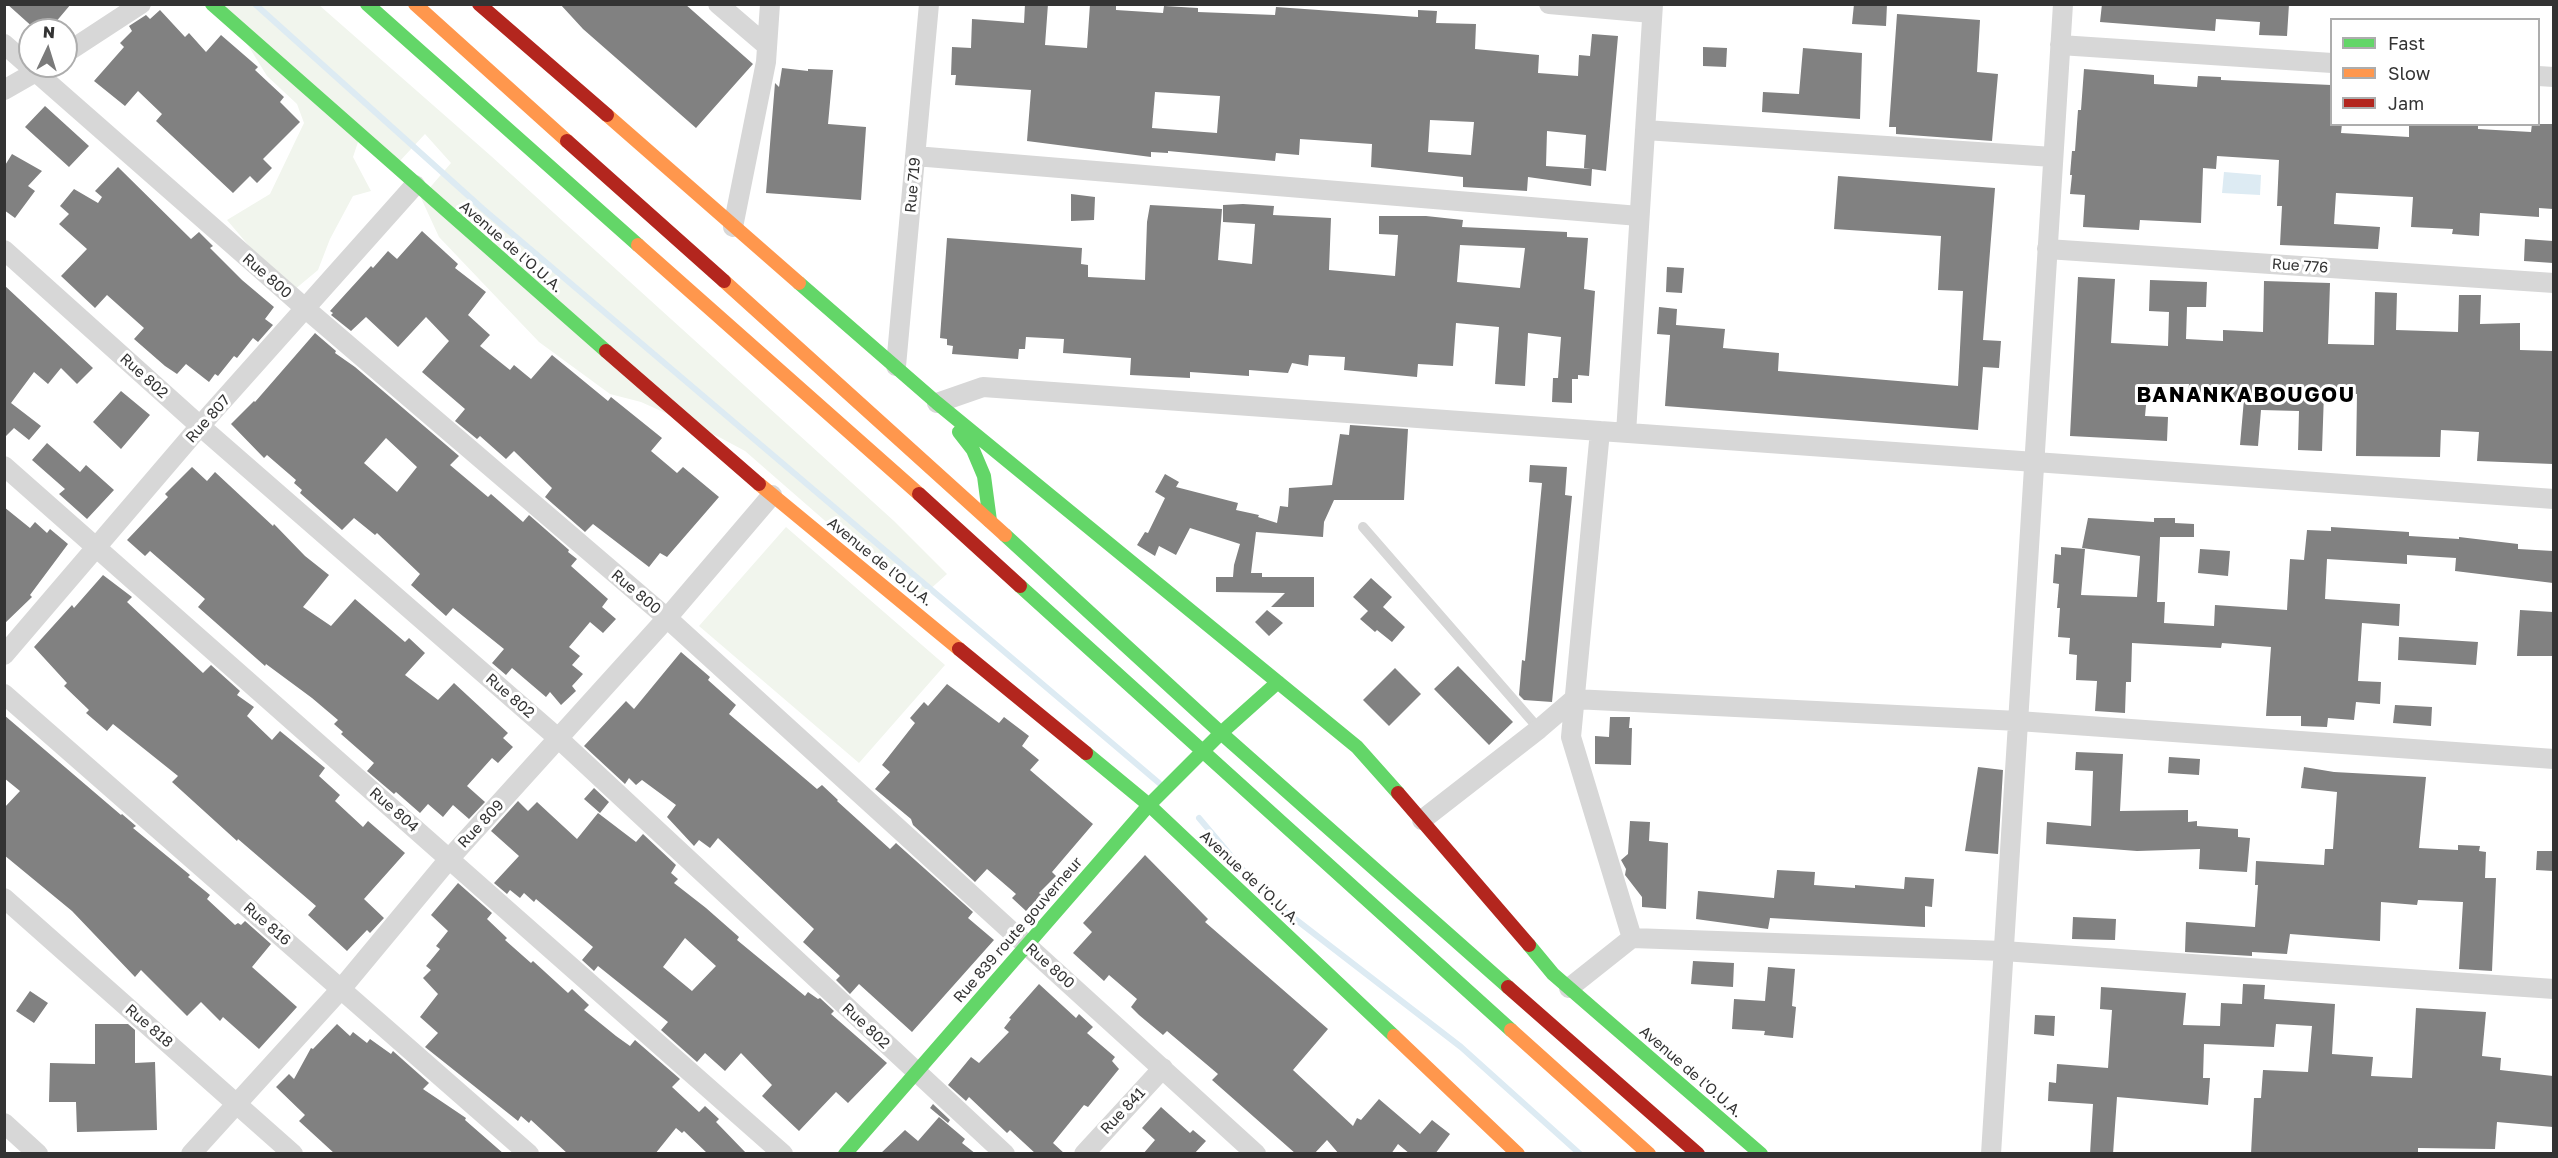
<!DOCTYPE html>
<html>
<head>
<meta charset="utf-8">
<style>
  body { margin:0 }
  #map { position:relative; width:2558px; height:1158px; overflow:hidden; background:#fff; font-family:"Golos Text",sans-serif }
  canvas { display:block }
  .frame { position:absolute; inset:0; border:6px solid #333; pointer-events:none }
  .legend { position:absolute; left:2330px; top:18px; width:210px; height:108px; box-sizing:border-box; background:#fff; border:2px solid #adadad; margin:0; padding:8px 10px; list-style:none; font-size:18px; color:#333 }
  .legend li { display:flex; align-items:center; gap:12px; height:30px }
  .legend b { width:30px; border:2px solid #adadad }
  .north { position:absolute; left:18px; top:18px; width:60px; height:60px; box-sizing:border-box; background:#fff; border:2px solid #adadad; border-radius:50%; rotate:4deg; font-size:16px; font-weight:700; line-height:24px; text-align:center; color:#333 }
  .north::after { content:''; display:block; margin:auto; width:21px; height:27px; background:#7a7a7a; clip-path:polygon(50% 0,100% 100%,50% 72%,0 100%) }
</style>
</head>
<body>
<div id="map">
<canvas width="2558" height="1158"></canvas>
<div class="frame"></div>
<ul class="legend">
<li><b style="height:8px;background:#63d668"></b>Fast</li>
<li><b style="height:8px;background:#ff974d"></b>Slow</li>
<li><b style="height:8px;background:#b3261e"></b>Jam</li>
</ul>
<div class="north">N</div>
</div>
<script>
const context = document.querySelector('canvas').getContext('2d');
context.lineJoin = 'round';
function fill(path, color) {
  context.fillStyle = color;
  context.fill(path, 'evenodd');
}
function toPath(rows) {
  const path = new Path2D();
  for (const r of rows) {
    path.moveTo(r[0], r[1]);
    for (let i = 2; i < r.length; i += 2) path.lineTo(r[i], r[i + 1]);
  }
  return path;
}
function strokePath(path, color, width, dash) {
  context.strokeStyle = color;
  context.lineWidth = width;
  context.lineCap = dash ? 'butt' : 'round';
  context.setLineDash(dash || []);
  context.stroke(path);
}
function label(font, color, halo, rows, align = 'center') {
  context.font = font + ' "Golos Text",sans-serif';
  context.lineWidth = 6;
  context.setLineDash([]);
  context.textBaseline = 'middle';
  context.strokeStyle = halo;
  context.fillStyle = color;
  for (const [text, x, y, turn = 0] of rows) {
    context.save();
    context.translate(x, y);
    context.rotate((+turn || 0) * Math.PI / 180);
    context.textAlign = isNaN(turn) ? turn : align;
    if (halo) context.strokeText(text, 0, 0);
    context.fillText(text, 0, 0);
    context.restore();
  }
}
fill(toPath([
  [223,5,319,5,491,156,894,521,947,574,917,601,745,451,719,437,641,402,610,394,539,342,439,237,421,198,451,163,425,134,398,163,361,133,353,157,371,191,353,196,330,239,318,270,294,290,278,280,227,220,270,194,304,123,297,104,267,76],
  [786,527,945,665,859,763,699,626]
]), '#f1f5ed');
fill(toPath([
  [2224,172,2261,175,2260,195,2222,193]
]), '#ddebf3');
strokePath(toPath([
  [255,4,483,209,1159,783],
  [1199,818,1264,895,1461,1047,1580,1154]
]), '#ddebf3', 6);
fill(toPath([
  [7,4,71,4,49,30,36,30],
  [560,4,685,4,753,64,696,128,583,29],
  [1025,4,1048,4,1045,45,1087,48,1090,4,1116,4,1116,10,1163,13,1164,6,1198,8,1198,12,1275,15,1276,7,1418,17,1418,10,1437,11,1436,23,1476,24,1475,49,1539,55,1538,73,1578,76,1579,55,1590,56,1592,34,1618,36,1606,171,1592,169,1591,186,1528,177,1527,191,1463,187,1463,177,1371,167,1372,144,1300,139,1299,155,1276,153,1275,161,1168,151,1168,153,1151,152,1151,157,1027,141,1031,90,955,85,956,75,951,75,952,47,971,48,972,19,1024,23],
  [1155,92,1220,96,1217,133,1152,128],
  [1430,120,1474,122,1471,155,1428,152],
  [1547,131,1586,135,1584,168,1591,169,1546,166],
  [1854,4,1887,4,1886,26,1852,24],
  [2102,4,2289,4,2287,36,2259,35,2260,22,2216,19,2215,31,2100,22],
  [160,10,185,37,189,33,206,52,221,35,258,67,255,70,284,97,280,102,300,122,263,159,272,168,257,183,250,176,233,193,156,121,162,114,138,91,125,106,94,81,124,47,120,43,132,31,129,26,146,15,150,19],
  [1897,14,1980,20,1977,72,1998,74,1992,141,1896,134,1896,127,1889,127],
  [1703,47,1727,48,1726,67,1703,66],
  [1803,48,1862,53,1860,119,1762,112,1763,92,1799,94],
  [782,68,808,71,808,69,833,70,828,124,866,127,861,200,766,193,775,83,779,87],
  [2084,69,2154,75,2154,84,2197,87,2198,76,2221,77,2221,80,2331,85,2331,124,2342,124,2341,133,2409,137,2409,124,2478,124,2478,129,2531,132,2532,124,2553,124,2553,209,2539,208,2539,217,2480,213,2479,236,2452,234,2453,229,2411,227,2413,197,2336,193,2334,224,2380,227,2378,249,2280,245,2282,206,2277,206,2279,160,2217,156,2216,169,2203,168,2201,223,2140,220,2139,230,2083,227,2085,195,2070,194,2072,175,2070,175,2072,151,2075,151,2078,110,2081,110],
  [45,106,89,146,69,167,25,127],
  [12,154,42,171,28,186,35,191,15,218,4,210,4,167],
  [118,167,191,239,199,232,213,246,210,248,242,280,274,307,265,319,273,325,258,342,253,338,237,358,234,356,218,376,215,374,209,382,186,364,177,374,165,366,134,339,144,328,107,295,95,308,61,276,87,249,59,224,69,214,60,206,74,189,98,203,102,197,95,191],
  [1838,176,1995,188,1983,340,2001,341,1999,368,1983,367,1978,430,1665,406,1670,335,1657,334,1659,307,1677,309,1676,325,1725,329,1723,348,1779,353,1778,371,1958,386,1963,291,1938,290,1941,236,1834,229],
  [1071,194,1095,197,1094,220,1071,221],
  [1243,204,1274,206,1273,215,1331,218,1329,270,1395,276,1398,235,1379,234,1379,216,1426,216,1463,220,1462,227,1567,232,1567,237,1588,238,1584,289,1595,291,1589,376,1578,375,1578,379,1572,379,1572,403,1552,402,1553,378,1562,378,1558,378,1561,337,1528,333,1525,386,1495,384,1499,327,1456,323,1453,366,1418,364,1417,377,1344,370,1345,357,1309,355,1308,366,1292,363,1288,373,1249,370,1249,376,1190,372,1190,378,1130,375,1131,358,1063,353,1064,339,1026,337,1025,349,1019,349,1018,359,952,354,953,346,947,345,947,339,940,338,947,238,1082,248,1081,264,1088,265,1088,277,1145,280,1147,222,1150,205,1222,209,1218,260,1252,264,1255,224,1223,222,1223,205],
  [1460,245,1525,248,1520,288,1457,282],
  [422,231,458,264,455,268,486,292,468,315,490,335,480,346,510,370,514,365,531,379,552,355,608,401,611,397,662,438,651,451,677,473,683,467,719,497,667,557,660,553,649,567,593,524,585,532,545,497,552,488,514,451,506,459,480,436,477,439,455,421,465,409,422,372,449,341,426,317,398,347,366,317,351,331,331,315,333,313,330,311,371,266,373,268,388,251,397,259],
  [2525,239,2553,241,2553,263,2524,261],
  [1667,267,1684,268,1682,293,1666,292],
  [2078,277,2115,279,2111,343,2168,346,2169,312,2149,311,2150,280,2207,282,2206,307,2187,307,2186,339,2223,341,2223,330,2263,332,2264,281,2330,283,2328,344,2374,345,2375,292,2397,293,2396,330,2458,332,2459,295,2481,295,2480,324,2520,323,2520,350,2553,351,2553,464,2477,461,2479,432,2441,430,2440,457,2356,456,2357,394,2324,393,2322,451,2298,450,2299,411,2261,410,2258,446,2240,445,2244,399,2188,395,2189,384,2148,384,2145,416,2168,417,2167,441,2070,436],
  [4,285,93,368,77,384,61,368,48,384,34,372,11,403,41,426,29,440,14,428,4,438],
  [315,333,336,351,335,353,355,367,459,456,450,465,488,497,491,494,523,522,529,515,569,550,568,552,577,559,571,566,608,599,602,607,616,619,603,633,590,622,569,647,580,656,572,665,583,674,572,686,576,691,561,705,550,692,546,697,512,668,506,675,492,663,504,649,453,608,446,616,411,585,420,574,377,533,375,535,354,518,342,530,300,493,302,490,294,483,296,480,267,455,264,458,231,424,254,401,255,402],
  [386,438,417,467,397,492,364,463],
  [121,391,150,415,121,449,93,422],
  [1350,425,1408,429,1404,500,1334,500,1324,522,1323,537,1256,532,1251,573,1262,573,1262,577,1314,577,1314,607,1271,607,1285,593,1216,592,1216,577,1233,577,1234,565,1240,544,1190,528,1176,555,1159,546,1155,556,1137,545,1145,532,1148,533,1165,498,1155,492,1165,474,1179,482,1176,487,1238,503,1236,510,1259,515,1258,517,1277,523,1280,506,1288,507,1289,488,1332,485,1340,434,1349,435],
  [47,443,80,472,86,465,114,490,87,519,59,494,65,489,32,460],
  [1530,465,1567,467,1565,495,1572,496,1552,702,1524,700,1519,695,1522,660,1525,661,1542,483,1529,482],
  [192,467,207,481,215,472,273,526,274,524,305,556,329,575,303,607,331,626,355,599,405,642,409,638,425,653,405,675,438,700,454,683,508,733,503,738,513,747,498,763,492,758,467,786,485,802,469,819,453,805,443,817,428,804,420,813,396,792,394,794,367,771,374,763,341,734,343,732,334,724,338,720,312,698,266,664,265,666,198,607,205,599,150,551,145,556,127,540,168,497,165,494],
  [4,507,30,528,35,522,47,533,50,529,68,544,30,595,32,597,4,624],
  [2088,518,2154,522,2154,518,2175,518,2175,523,2194,524,2194,537,2160,537,2157,602,2165,602,2164,623,2214,626,2215,605,2287,610,2290,559,2304,560,2307,530,2331,531,2331,527,2409,532,2409,536,2459,539,2459,537,2518,544,2518,549,2553,551,2553,583,2455,571,2456,558,2407,555,2407,564,2327,559,2325,599,2400,604,2399,626,2362,623,2358,681,2381,682,2380,704,2356,702,2354,720,2328,718,2327,727,2301,726,2301,716,2266,716,2271,647,2222,643,2221,648,2132,643,2131,682,2126,682,2125,713,2095,711,2097,681,2076,680,2077,655,2069,654,2070,638,2058,637,2060,608,2057,608,2059,584,2053,583,2055,554,2061,555,2061,547,2085,549,2081,595,2137,597,2140,556,2082,548],
  [2200,549,2230,551,2228,576,2198,573],
  [103,575,132,597,127,602,203,673,211,665,240,691,237,695,254,707,247,716,272,740,280,731,325,768,319,776,340,795,335,801,363,827,368,821,405,853,364,899,384,918,370,933,367,930,347,951,308,915,316,906,238,839,237,841,172,782,178,776,113,724,107,731,86,713,89,710,64,686,67,683,34,647,72,605,74,608],
  [1371,578,1392,597,1383,607,1405,627,1392,642,1377,630,1375,632,1360,619,1368,611,1353,597],
  [1267,610,1283,623,1269,636,1255,622],
  [2520,610,2553,612,2553,656,2517,656],
  [2399,637,2478,642,2476,665,2398,660],
  [681,652,710,677,708,680,736,705,729,714,817,789,822,785,838,800,837,801,890,849,896,843,973,912,968,918,994,940,912,1032,859,984,850,994,836,980,840,976,803,942,814,929,718,838,710,848,699,840,694,846,667,817,676,805,642,780,636,785,629,778,625,784,584,746,626,701,634,709],
  [1458,666,1513,722,1489,745,1434,689],
  [1395,668,1421,694,1389,726,1363,700],
  [947,684,999,723,1004,717,1029,736,1022,746,1039,760,1030,770,1093,824,1052,872,1056,876,1039,893,1041,895,1026,911,1012,898,1016,894,987,869,975,882,913,825,911,819,875,789,890,772,882,765,915,723,910,718,924,702,928,706],
  [2395,705,2432,707,2431,726,2393,723],
  [4,715,121,815,122,814,136,826,133,828,190,875,188,877,210,895,207,899,235,925,238,923,241,925,245,921,271,944,252,967,297,1007,259,1049,223,1017,220,1021,201,1002,187,1016,141,970,135,977,72,911,4,855,4,808,20,791,4,778],
  [1610,717,1630,717,1629,728,1632,728,1631,765,1595,764,1595,736,1609,737],
  [2076,752,2123,754,2120,811,2188,810,2188,822,2197,821,2197,826,2238,829,2238,837,2250,838,2247,872,2199,869,2200,849,2137,851,2046,844,2047,822,2091,826,2093,771,2075,770],
  [2169,757,2200,759,2199,775,2168,773],
  [1978,767,2003,770,1998,854,1965,851],
  [2304,767,2334,772,2426,777,2419,848,2458,850,2458,845,2480,846,2479,851,2486,852,2485,878,2496,878,2492,971,2459,969,2463,902,2418,900,2417,905,2381,902,2380,941,2290,934,2287,954,2252,952,2252,956,2185,952,2186,922,2255,927,2258,885,2255,885,2256,861,2324,865,2325,849,2333,849,2337,792,2301,788],
  [594,788,609,802,600,813,584,799],
  [518,801,528,811,537,802,577,839,598,813,636,842,643,834,676,865,671,873,678,879,674,883,706,908,739,937,737,940,805,996,808,992,818,999,820,998,834,1011,831,1014,887,1063,848,1103,836,1092,799,1131,762,1096,772,1085,741,1053,725,1071,705,1053,697,1062,661,1030,668,1022,598,966,594,971,582,960,593,947,536,899,534,902,524,893,520,898,510,890,507,894,494,883,519,856,491,831],
  [685,938,716,966,692,991,663,967],
  [1630,821,1650,822,1649,841,1668,843,1666,909,1642,907,1642,897,1625,875,1626,869,1621,860,1628,854],
  [2537,851,2553,851,2553,871,2536,870],
  [1145,855,1208,919,1205,922,1328,1029,1293,1070,1353,1126,1357,1118,1361,1120,1379,1099,1420,1134,1432,1120,1450,1134,1435,1154,1410,1154,1398,1144,1391,1154,1339,1154,1327,1140,1314,1154,1296,1154,1212,1080,1218,1074,1167,1031,1163,1035,1139,1015,1131,1007,1137,999,1109,975,1104,981,1073,953,1092,932,1083,923],
  [1777,870,1815,872,1814,885,1855,888,1855,885,1904,889,1905,877,1934,879,1932,907,1925,906,1925,927,1770,918,1768,929,1696,919,1698,891,1774,898],
  [458,883,492,913,487,919,507,938,505,940,531,963,533,961,568,993,572,989,589,1005,584,1010,616,1036,630,1046,635,1040,680,1079,672,1087,699,1112,705,1106,719,1119,716,1122,747,1154,708,1154,684,1131,682,1133,676,1128,655,1154,568,1154,531,1120,529,1123,521,1116,518,1121,425,1047,438,1033,420,1017,438,994,423,978,431,970,426,966,440,949,436,946,448,931,431,915],
  [2073,917,2116,919,2115,940,2072,939],
  [1693,961,1734,963,1733,987,1691,984],
  [1768,967,1795,969,1792,1006,1796,1007,1793,1038,1764,1035,1765,1031,1732,1029,1734,999,1765,1001],
  [1039,984,1076,1018,1079,1014,1093,1027,1087,1033,1115,1057,1112,1061,1119,1069,1088,1107,1084,1105,1053,1143,1065,1154,1036,1154,1010,1130,1007,1133,969,1097,966,1101,948,1085,971,1057,979,1063,1009,1032,1004,1028,1011,1019,1009,1018],
  [2243,984,2265,985,2264,999,2335,1004,2332,1054,2373,1057,2371,1076,2412,1078,2416,1008,2486,1012,2482,1056,2501,1058,2500,1070,2553,1076,2553,1127,2497,1122,2495,1149,2418,1148,2418,1154,2251,1154,2254,1098,2261,1098,2263,1070,2308,1072,2312,1026,2276,1024,2274,1047,2204,1044,2203,1078,2210,1078,2208,1105,2117,1097,2113,1154,2090,1154,2093,1104,2048,1101,2049,1082,2056,1083,2057,1064,2108,1068,2112,1010,2100,1009,2101,987,2186,993,2183,1025,2220,1026,2221,1003,2242,1004],
  [30,991,48,1003,34,1023,16,1011],
  [2035,1015,2055,1016,2054,1036,2034,1034],
  [95,1024,128,1024,135,1030,135,1063,155,1062,157,1130,77,1132,76,1102,49,1102,50,1063,95,1064],
  [337,1024,350,1036,353,1032,367,1043,370,1039,391,1054,393,1051,429,1083,423,1089,466,1118,465,1120,504,1154,335,1154,299,1121,305,1115,276,1087,289,1074,294,1079,311,1048,313,1049],
  [933,1104,950,1120,948,1123,930,1108],
  [1161,1107,1190,1133,1193,1130,1206,1141,1194,1154,1143,1154,1155,1140,1142,1128],
  [939,1117,965,1139,962,1143,976,1154,880,1154,905,1130,918,1141]
]), '#818181');
strokePath(toPath([
  [1363,527,1539,729]
]), '#d7d7d7', 10);
strokePath(toPath([
  [718,4,767,46],
  [1549,4,1652,13],
  [4,44,306,309,667,618,1256,1154],
  [2060,45,2332,63],
  [66,53,141,4],
  [2538,76,2554,77],
  [4,90,46,66],
  [1645,130,2053,157],
  [915,156,1639,216],
  [733,227,766,62,770,4],
  [2047,249,2554,283],
  [4,250,200,426,559,739,1005,1154],
  [896,366,929,4],
  [937,403,983,387,2554,499],
  [1600,431,1571,737,1632,938],
  [1626,433,1653,4],
  [4,466,783,1154],
  [4,655,200,426,415,185],
  [4,694,529,1154],
  [1422,820,1539,729,1574,699,2018,721,2554,759],
  [4,898,293,1154],
  [1569,988,1632,938,2003,951,2554,989],
  [4,1123,38,1154],
  [191,1154,341,989,449,859,667,618,772,495],
  [1084,1154,1163,1068],
  [1991,1154,2063,4]
]), '#d7d7d7', 20);
strokePath(toPath([
  [212,4,606,351],
  [367,4,638,245],
  [799,283,937,403,1357,747,1398,793],
  [959,432,973,450,984,476,990,521],
  [1005,535,1221,733,1508,987],
  [1020,586,1511,1030],
  [1086,753,1149,805,1394,1036],
  [1529,945,1553,974,1761,1154],
  [845,1154,1149,805,1221,733,1278,682]
]), '#63d668', 14);
strokePath(toPath([
  [415,4,567,141],
  [607,115,799,283],
  [638,245,919,494],
  [724,281,1005,535],
  [759,484,959,649],
  [1511,1030,1649,1154],
  [1394,1036,1518,1154]
]), '#ff974d', 14);
strokePath(toPath([
  [479,4,607,115],
  [567,141,724,281],
  [606,351,759,484],
  [919,494,1020,586],
  [959,649,1086,753],
  [1398,793,1529,945],
  [1508,987,1698,1154]
]), '#b3261e', 14);
label('15px', '#333', '#fff', [
  ["Rue 719",913,185,-85],
  ["Avenue de l'O.U.A.",511,247,41],
  ["Rue 776",2300,266,4],
  ["Rue 800",267,276,41],
  ["Rue 802",144,376,42],
  ["Rue 807",208,419,-48],
  ["Avenue de l'O.U.A.",880,562,39],
  ["Rue 800",636,592,40],
  ["Rue 802",510,696,41],
  ["Rue 804",394,810,41],
  ["Rue 809",481,824,-47],
  ["Avenue de l'O.U.A.",1250,878,43],
  ["Rue 816",267,924,41],
  ["Rue 839 route gouverneur",1018,930,-49],
  ["Rue 800",1050,966,42],
  ["Rue 818",149,1026,41],
  ["Rue 802",866,1026,43],
  ["Avenue de l'O.U.A.",1691,1072,41],
  ["Rue 841",1123,1111,-47]
]);
context.letterSpacing = '1.5px';
label('bold 21px', '#000', '#fff', [
  ["BANANKABOUGOU",2246,395]
]);
context.letterSpacing = '0px';
</script>
</body>
</html>
